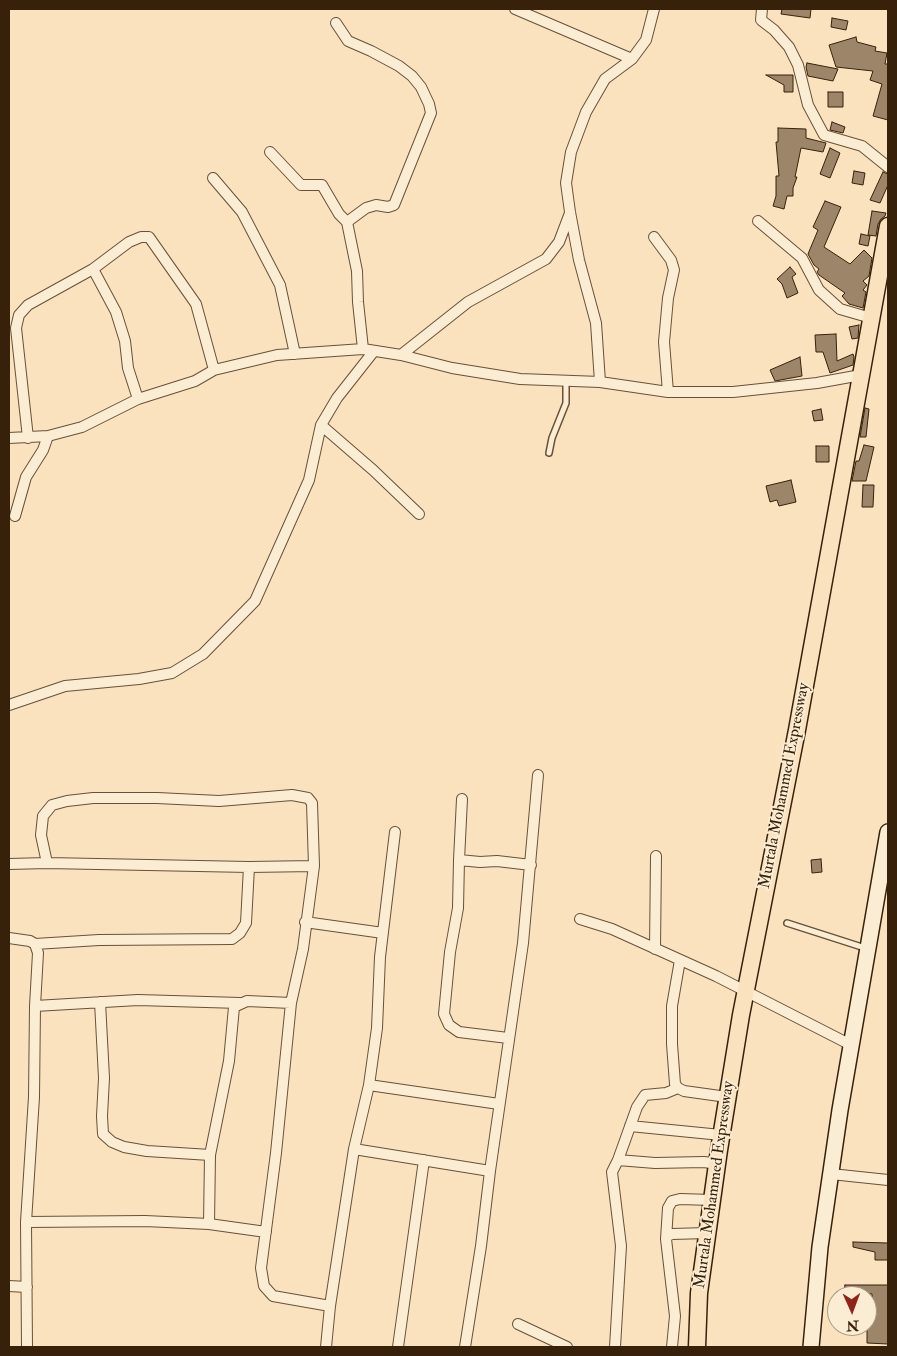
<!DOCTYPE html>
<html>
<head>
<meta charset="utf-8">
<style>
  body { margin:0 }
  #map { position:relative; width:897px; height:1356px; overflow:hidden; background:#f9e2bd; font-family:"IM FELL Double Pica",serif }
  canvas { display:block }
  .frame { position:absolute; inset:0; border:10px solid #37210b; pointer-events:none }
  .north { position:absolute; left:827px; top:1286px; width:50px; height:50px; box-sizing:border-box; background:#fbecd4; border:1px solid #ad9b84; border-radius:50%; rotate:178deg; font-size:14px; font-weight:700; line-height:20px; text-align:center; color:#37210b }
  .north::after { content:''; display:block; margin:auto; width:18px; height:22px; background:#8f2418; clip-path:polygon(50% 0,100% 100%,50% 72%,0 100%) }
</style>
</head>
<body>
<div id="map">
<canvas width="897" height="1356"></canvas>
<div class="frame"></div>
<div class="north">N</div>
</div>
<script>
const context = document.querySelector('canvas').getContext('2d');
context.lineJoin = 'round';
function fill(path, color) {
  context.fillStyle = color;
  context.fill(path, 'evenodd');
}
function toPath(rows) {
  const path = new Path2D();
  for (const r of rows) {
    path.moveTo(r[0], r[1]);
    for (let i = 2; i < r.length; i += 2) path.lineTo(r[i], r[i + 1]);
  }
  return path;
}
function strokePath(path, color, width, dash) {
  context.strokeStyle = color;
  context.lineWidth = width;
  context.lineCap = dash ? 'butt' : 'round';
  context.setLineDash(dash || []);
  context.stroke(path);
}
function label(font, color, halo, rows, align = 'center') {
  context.font = font + ' "IM FELL Double Pica",serif';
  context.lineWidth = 4;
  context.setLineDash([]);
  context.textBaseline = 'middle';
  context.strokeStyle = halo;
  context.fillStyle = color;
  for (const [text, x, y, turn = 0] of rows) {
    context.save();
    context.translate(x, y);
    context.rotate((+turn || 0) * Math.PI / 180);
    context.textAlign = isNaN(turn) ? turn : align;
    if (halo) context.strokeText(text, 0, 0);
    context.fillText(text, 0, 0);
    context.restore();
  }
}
const building = toPath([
  [782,9,811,9,810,18,781,14,782,9],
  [832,18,848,21,846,30,831,27,832,18],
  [856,37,857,42,876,47,875,51,887,53,885,64,888,64,888,120,873,116,882,84,870,80,873,71,836,67,829,45,856,37],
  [807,63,838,69,833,81,808,76,806,67,807,63],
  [766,75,793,75,793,92,784,92,784,85,766,75],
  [828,92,843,92,843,107,828,107,828,92],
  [832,122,845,127,843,133,830,130,832,122],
  [778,128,806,129,806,138,826,143,823,152,801,148,795,177,797,177,793,188,793,196,787,196,784,209,773,206,776,196,776,176,779,176,776,142,778,142,778,128],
  [830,148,840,153,830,178,820,174,830,148],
  [854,171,865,173,863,185,852,183,854,171],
  [883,172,888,174,888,185,880,203,870,200,883,172],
  [825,201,841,207,824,247,850,264,864,250,872,258,869,276,863,281,867,285,863,290,866,292,863,308,849,304,842,296,845,293,819,275,817,272,819,269,814,265,808,254,818,230,813,227,825,201],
  [872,211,886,213,885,216,881,219,878,224,876,236,868,235,872,211],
  [861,234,870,236,868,246,859,244,861,234],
  [790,267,796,274,792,277,798,293,787,298,782,284,777,279,790,267],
  [859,325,858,338,852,339,849,327,859,325],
  [836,334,837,361,853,354,854,357,853,365,830,373,823,352,816,352,815,335,836,334],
  [800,357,802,376,775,381,770,370,800,357],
  [865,408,869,409,866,437,860,437,865,408],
  [821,409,823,420,814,421,812,411,821,409],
  [864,445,874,447,866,481,852,481,856,461,859,461,864,445],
  [816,446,829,446,829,462,816,462,816,446],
  [791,480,796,502,779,506,777,500,770,502,766,486,791,480],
  [863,485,874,485,873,507,862,507,863,485],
  [821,859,822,872,812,873,811,860,821,859],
  [853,1242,888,1243,888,1260,875,1260,875,1252,853,1247,853,1242],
  [845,1285,888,1285,888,1344,867,1343,867,1311,872,1311,872,1294,844,1291,845,1285]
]);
fill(building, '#9c8568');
strokePath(building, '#37210b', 1);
const service = toPath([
  [549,453,552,438,566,403,566,381],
  [787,923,865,948]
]);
const minor = toPath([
  [515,9,632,59],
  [762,9,761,20,774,30,789,47,798,65,808,105,824,135,862,146,888,167],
  [336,23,348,41,371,51,399,66,412,76,421,87,429,104,431,113,394,205,388,207,376,205,366,208,347,222],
  [270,152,301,185,322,185,339,214,347,222,357,271,358,302,363,349],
  [213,178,242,212,280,285,295,354],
  [758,221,802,258,819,290,840,309,871,318],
  [654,237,671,260,674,270,668,298,664,342,668,392],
  [93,269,116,312,125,341,128,368,138,399],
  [401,355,468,302,546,259,559,242,570,213],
  [600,382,596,323,579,260,570,212,566,183,571,152,586,112,605,79,632,59,646,40,654,9],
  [321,425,373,470,419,514],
  [9,438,48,436,82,427,138,399,195,381,214,370,277,355,363,349,401,355,452,368,520,379,600,382,668,392,733,392,817,383,861,375],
  [28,438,16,328,19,315,28,305,93,269,129,242,141,237,149,237,196,304,214,370],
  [15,516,26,477,43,450,48,436],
  [9,705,65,686,139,679,172,673,203,654,255,601,309,480,321,425,337,398,374,351],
  [459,860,462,799],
  [47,863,41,835,43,816,52,805,67,801,93,798,157,798,219,801,292,795,308,798,312,803,314,866,303,949,291,1003,276,1153,261,1268,264,1286,273,1296,330,1306],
  [9,864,47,863,249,867,314,866],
  [580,919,612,929,716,976,851,1045],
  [305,922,383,933],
  [9,938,30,941,35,944,38,953,35,1006,34,1097,26,1222,27,1347],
  [35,944,99,940,232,939,240,933,246,923,249,867],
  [655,949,656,856],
  [680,960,672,1006,672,1044,675,1084,678,1088,684,1091,727,1097],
  [100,1002,104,1078,102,1116,103,1134,112,1142,124,1147,147,1151,210,1155],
  [35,1006,138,1000,240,1003],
  [508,1038,459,1032,449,1025,444,1014,450,952,458,908,459,860,480,862,497,861,531,865],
  [369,1085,499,1104],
  [630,1126,721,1135],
  [354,1149,490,1171],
  [618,1160,655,1163,704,1162,717,1164],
  [831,1174,888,1180],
  [26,1222,145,1221,209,1224,266,1232],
  [209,1224,210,1155,229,1061,234,1007,247,1001,291,1003],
  [667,1236,672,1234,707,1233],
  [9,1286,27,1287],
  [518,1324,567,1347],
  [326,1347,330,1306,354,1149,369,1085,377,1028,380,957,395,832],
  [398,1347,424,1160],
  [465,1347,481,1246,490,1171,523,943,538,775],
  [615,1347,621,1246,612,1172,618,1160,637,1107,645,1095,666,1093,678,1088],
  [672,1347,675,1316,666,1239,668,1208,672,1201,680,1199,712,1200]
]);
const secondary = toPath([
  [811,1347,820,1247,840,1110,888,832]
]);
const primary = toPath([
  [697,1347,699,1293,719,1150,741,1015,797,730,888,226]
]);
strokePath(service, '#685138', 8);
strokePath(minor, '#685138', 12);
strokePath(secondary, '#37210b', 18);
strokePath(primary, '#37210b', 19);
strokePath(service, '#fbecd4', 5);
strokePath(minor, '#fbecd4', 10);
strokePath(secondary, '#fbecd4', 15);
strokePath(primary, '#f9e2bd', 16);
label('16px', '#37210b', '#fbecd4', [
  ["Murtala Mohammed Expressway",785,786,-79],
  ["Murtala Mohammed Expressway",715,1185,-82]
]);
</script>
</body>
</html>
